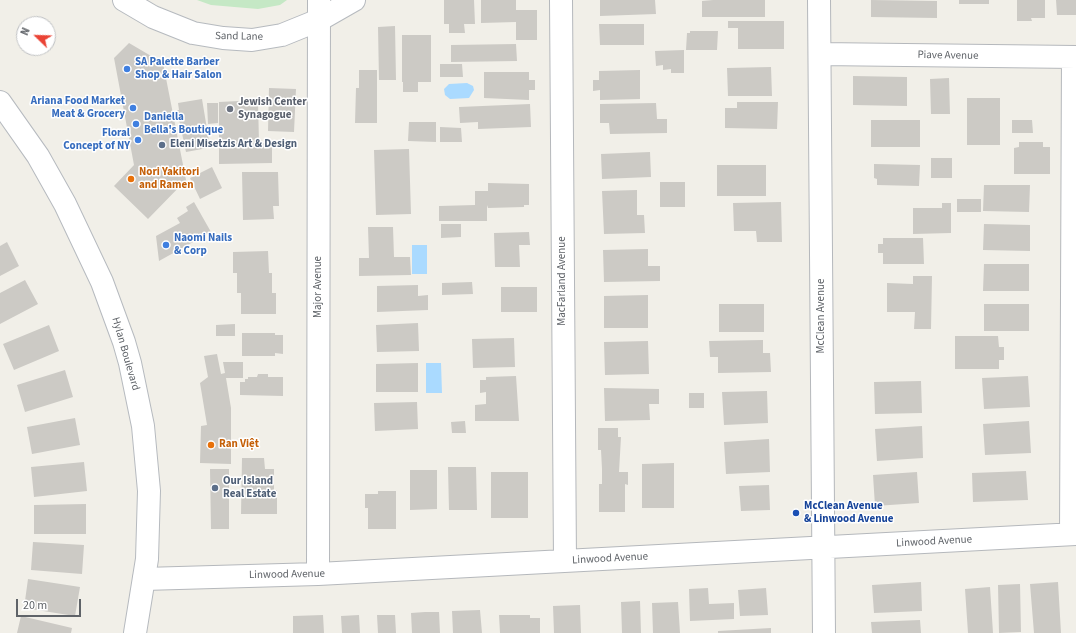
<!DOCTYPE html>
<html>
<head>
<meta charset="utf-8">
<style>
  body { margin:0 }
  #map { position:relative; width:1076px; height:633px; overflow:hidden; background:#f1efe8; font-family:"Source Sans 3",sans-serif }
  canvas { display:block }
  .north { position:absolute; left:16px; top:16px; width:40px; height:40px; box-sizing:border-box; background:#fff; border:1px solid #bfc1c3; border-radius:50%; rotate:293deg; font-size:11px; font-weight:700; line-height:16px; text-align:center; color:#5f6368 }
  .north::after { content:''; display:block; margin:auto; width:14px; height:18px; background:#ea4335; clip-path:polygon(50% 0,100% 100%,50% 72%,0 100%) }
  .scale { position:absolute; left:16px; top:599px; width:65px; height:18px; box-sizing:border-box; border:2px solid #5f6368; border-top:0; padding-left:5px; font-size:12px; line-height:14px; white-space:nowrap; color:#5f6368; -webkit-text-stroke:3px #fff; paint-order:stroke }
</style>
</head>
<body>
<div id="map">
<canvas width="1076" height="633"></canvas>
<div class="north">N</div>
<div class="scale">20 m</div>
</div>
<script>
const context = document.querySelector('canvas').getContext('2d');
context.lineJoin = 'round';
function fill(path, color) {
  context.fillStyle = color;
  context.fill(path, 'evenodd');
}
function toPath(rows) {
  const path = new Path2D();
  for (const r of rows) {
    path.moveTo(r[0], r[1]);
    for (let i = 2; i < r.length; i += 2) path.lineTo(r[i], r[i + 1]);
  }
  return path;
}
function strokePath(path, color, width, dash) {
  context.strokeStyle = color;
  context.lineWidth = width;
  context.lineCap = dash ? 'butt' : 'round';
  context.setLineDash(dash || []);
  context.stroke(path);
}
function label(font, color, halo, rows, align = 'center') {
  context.font = font + ' "Source Sans 3",sans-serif';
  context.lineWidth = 3;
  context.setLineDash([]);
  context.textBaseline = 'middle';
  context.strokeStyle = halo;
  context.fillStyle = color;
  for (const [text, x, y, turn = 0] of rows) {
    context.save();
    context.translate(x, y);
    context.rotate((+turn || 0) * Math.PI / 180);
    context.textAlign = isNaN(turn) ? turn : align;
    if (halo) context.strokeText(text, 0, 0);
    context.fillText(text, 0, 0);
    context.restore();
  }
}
fill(toPath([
  [197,0,287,0,280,5,258,9,211,5]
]), '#c5e8c5');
fill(toPath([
  [467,83,473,86,474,90,469,98,450,99,445,95,444,89,449,84],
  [412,245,427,245,427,274,412,274],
  [426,363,441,363,442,393,426,393]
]), '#aadaff');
fill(toPath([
  [444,0,474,0,475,24,464,24,465,33,449,33,449,24,444,24],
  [481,0,516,0,516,10,537,10,537,40,516,40,516,22,481,23],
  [600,0,655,0,656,14,600,16],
  [713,0,765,0,765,17,702,17,702,1],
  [871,0,937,1,937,18,871,17],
  [959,0,989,0,989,4,959,4],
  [1017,0,1045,0,1045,18,1031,18,1032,21,1017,21],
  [1056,0,1076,0,1076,15,1057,15],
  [728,21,784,21,784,49,738,49,738,28,728,28],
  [599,24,644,24,644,45,600,45],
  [395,26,396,80,379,80,378,27],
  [690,31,718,31,717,50,686,50,687,33,690,33],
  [402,35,431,35,431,82,418,82,418,92,403,92,403,82,402,82],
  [129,43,163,63,186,180,148,219,114,186,134,165,114,58],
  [516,44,517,61,451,62,451,45],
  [684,50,684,73,671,73,671,69,663,70,663,65,656,66,655,51],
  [440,64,462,64,463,77,440,77],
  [771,67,772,96,728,96,727,68],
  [359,70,377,70,377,123,355,123,356,88,359,88],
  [640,70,640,99,600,100,600,90,593,91,593,80,599,80,599,71],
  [484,72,529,72,529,80,535,80,535,90,529,90,529,100,484,98],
  [853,76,907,77,907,106,853,105],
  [949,78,950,114,931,114,930,79],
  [269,88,296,89,294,132,268,131],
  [967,98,1000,98,1000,145,967,145],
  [202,99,209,141,212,141,213,147,186,152,177,110,179,110,178,103],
  [239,101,258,101,259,143,272,143,272,163,219,164,219,102],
  [737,102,778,102,777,129,725,128,725,108,737,108],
  [207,103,218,103,218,123,208,124],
  [656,103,657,119,667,119,667,133,610,134,609,123,600,123,600,104],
  [530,104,531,127,478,129,478,122,460,123,459,107],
  [871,120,920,120,920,147,871,147],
  [1012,120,1032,120,1033,133,1012,133],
  [409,122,436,122,436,142,408,141],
  [440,127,461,128,462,142,440,142],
  [1019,142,1043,142,1043,147,1050,147,1050,174,1014,174,1014,148,1019,147],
  [409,149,411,214,376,215,374,150],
  [650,152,651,177,602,179,601,154],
  [931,158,952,158,952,178,931,178],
  [874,164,920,165,919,186,877,185,877,179,874,178],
  [717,165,766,165,766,196,717,196],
  [212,167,222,188,200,199,190,178],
  [242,172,278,172,279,206,273,206,274,219,243,220],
  [660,182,685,182,685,207,660,207],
  [488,183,529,184,529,205,524,205,524,207,488,208,487,205,487,221,439,221,439,206,475,205,475,191,488,191],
  [984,185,1030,185,1029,212,983,211],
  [637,190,637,215,644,215,645,233,604,234,602,191],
  [957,199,981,199,981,212,957,212],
  [194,202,211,232,159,261,156,236,180,223,177,218,188,211,186,207],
  [781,202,782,242,757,242,756,231,734,231,733,203],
  [942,203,951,203,951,233,913,234,913,208,942,208],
  [441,224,461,224,461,237,441,238],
  [984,224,1030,225,1030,251,983,250],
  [368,227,393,227,394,257,410,257,411,275,359,276,359,258,369,258],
  [529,232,530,245,519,245,520,267,495,267,494,233],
  [883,238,923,238,924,264,883,264,883,253,878,253,878,244,883,244],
  [7,242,19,266,0,276,0,246],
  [648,249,648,266,660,266,660,281,604,282,603,250],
  [268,251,269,273,272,273,272,293,276,293,276,314,241,314,241,293,237,293,237,273,233,273,233,252],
  [984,264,1029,264,1029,291,983,291],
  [913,276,932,276,931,329,914,329,915,312,887,312,887,283,913,284],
  [25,280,38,304,0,324,0,293],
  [472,282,473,294,442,295,442,283],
  [418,285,418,296,428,295,428,310,377,312,377,286],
  [501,287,537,287,537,312,501,312],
  [648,295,648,328,604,328,604,296],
  [719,304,764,304,764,332,719,332],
  [984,304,1029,304,1029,331,984,331],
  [418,323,419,351,377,352,376,325],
  [235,324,235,336,216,336,216,325],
  [49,325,59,351,14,370,3,344],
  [242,333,275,333,275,335,283,335,283,354,275,353,275,356,242,356],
  [955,336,998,336,999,347,1004,347,1004,360,999,360,999,369,955,369],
  [514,338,515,367,473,368,472,339],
  [763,340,763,353,770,353,771,372,718,373,718,357,710,357,709,341],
  [648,341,649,374,605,375,604,342],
  [217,354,221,374,225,373,223,362,243,362,243,378,226,378,231,408,231,464,200,463,201,426,207,425,200,383,208,377,204,356],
  [418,363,418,392,376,392,376,364],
  [65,370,73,397,25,412,17,385],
  [258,374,268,374,268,377,283,377,283,396,240,395,240,382,245,382,245,379,248,379,248,377,257,377],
  [516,376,519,421,475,421,475,405,486,404,486,392,480,393,480,380,486,380,486,377],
  [1028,376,1030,407,984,409,982,378],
  [921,381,922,413,875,414,874,382],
  [604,388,659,389,659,404,649,404,650,420,605,421],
  [767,391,768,423,724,425,722,392],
  [689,393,704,393,704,408,689,408],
  [417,402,418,429,375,431,374,403],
  [75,418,80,445,32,454,27,427],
  [465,421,466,433,452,433,451,422],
  [1029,421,1031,453,985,455,983,424],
  [922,426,923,458,877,461,875,429],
  [598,428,618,428,618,437,621,437,619,472,628,472,628,485,625,484,625,512,599,512,599,484,602,484,602,469,601,450,598,450],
  [769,439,770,472,726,474,724,442],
  [242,458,264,458,265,469,274,469,274,490,277,490,277,514,241,514],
  [84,462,87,491,34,497,31,467],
  [674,463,674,508,642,508,642,464],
  [448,467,476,467,477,510,449,510],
  [210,469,229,469,229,529,211,529],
  [410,470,437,470,437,509,410,510],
  [1026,471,1028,500,973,502,972,473],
  [491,472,528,472,528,518,491,518],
  [917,472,919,503,875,506,873,475],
  [769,485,770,510,741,511,739,486],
  [378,491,396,491,396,529,368,529,368,508,365,508,365,494,378,494],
  [86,504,86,534,34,534,34,505],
  [33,542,84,545,82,574,31,570],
  [28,579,80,587,75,616,24,608],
  [921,582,922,611,874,613,872,585],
  [1058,582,1061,633,1034,633,1030,584],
  [1020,584,1021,632,999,633,998,585],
  [990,587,993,633,968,633,965,589],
  [708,588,709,604,734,603,734,619,690,621,689,589],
  [766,588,768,615,740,616,738,590],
  [640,601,641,633,622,633,621,602],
  [678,602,680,633,653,633,652,603],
  [580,605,581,633,554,633,553,606],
  [480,610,482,633,453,633,452,611],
  [425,612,439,612,440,633,412,633,411,613],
  [323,615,324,633,293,633,293,616],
  [359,615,360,633,342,633,341,616],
  [377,615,395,615,396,633,378,633],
  [499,615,530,615,530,618,540,618,540,633,500,633],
  [21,616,72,628,71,633,17,633],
  [920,620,921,633,872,633,871,622],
  [771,628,771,633,718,633,718,631]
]), '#cccac5');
const street = toPath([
  [561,0,565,561],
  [819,0,824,633],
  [820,54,1076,57],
  [1071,534,1073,57],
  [318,574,319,0],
  [144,579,318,574,1076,534]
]);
const secondary = toPath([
  [124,0,153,17,193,33,223,38,252,40,282,35,319,20,354,0],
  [0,102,38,156,65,204,102,282,124,342,130,363,143,426,149,491,147,559,135,633]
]);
strokePath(street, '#b5b8bc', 24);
strokePath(secondary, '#b6babf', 24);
strokePath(street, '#fff', 22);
strokePath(secondary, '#fff', 22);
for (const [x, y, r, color] of [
  [127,69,4,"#3f7fe0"],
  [133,108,4,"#3f7fe0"],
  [230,109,4,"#6b7280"],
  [136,124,4,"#3f7fe0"],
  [138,140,4,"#3f7fe0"],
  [162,145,4,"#5c6f8a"],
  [131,179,4,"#e8710a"],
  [166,245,4,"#3f7fe0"],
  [211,445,4,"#e8710a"],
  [215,488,4,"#5c6f8a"],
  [796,513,4,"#1a4fb4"]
]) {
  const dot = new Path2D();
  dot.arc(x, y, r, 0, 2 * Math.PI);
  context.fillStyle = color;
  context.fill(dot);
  strokePath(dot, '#fff', 1.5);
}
label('11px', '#5f6368', '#fff', [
  ["Sand Lane",239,37,1],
  ["Piave Avenue",948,56,1],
  ["MacFarland Avenue",563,281,-90],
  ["Major Avenue",319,287,-90],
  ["McClean Avenue",822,316,-90],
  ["Hylan Boulevard",125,354,74],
  ["Linwood Avenue",934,542,-3],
  ["Linwood Avenue",610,559,-3],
  ["Linwood Avenue",287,575,-1]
]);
label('bold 11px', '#366cbe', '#fff', [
  ["SA Palette Barber",135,63],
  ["Shop & Hair Salon",135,76],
  ["Ariana Food Market",125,102,"right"],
  ["Meat & Grocery",125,115,"right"],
  ["Daniella",144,118],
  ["Bella's Boutique",144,131],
  ["Floral",130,134,"right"],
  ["Concept of NY",130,147,"right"],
  ["Naomi Nails",174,239],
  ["& Corp",174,252]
], 'left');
label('bold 11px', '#5b616d', '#fff', [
  ["Jewish Center",238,103],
  ["Synagogue",238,116]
], 'left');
label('bold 11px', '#4e5e75', '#fff', [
  ["Eleni Misetzis Art & Design",170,145],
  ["Our Island",223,482],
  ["Real Estate",223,495]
], 'left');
label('bold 11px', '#c56008', '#fff', [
  ["Nori Yakitori",139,173],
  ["and Ramen",139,186],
  ["Ran Việt",219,445]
], 'left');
label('bold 11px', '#164399', '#fff', [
  ["McClean Avenue",804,507],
  ["& Linwood Avenue",804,520]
], 'left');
</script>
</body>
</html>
